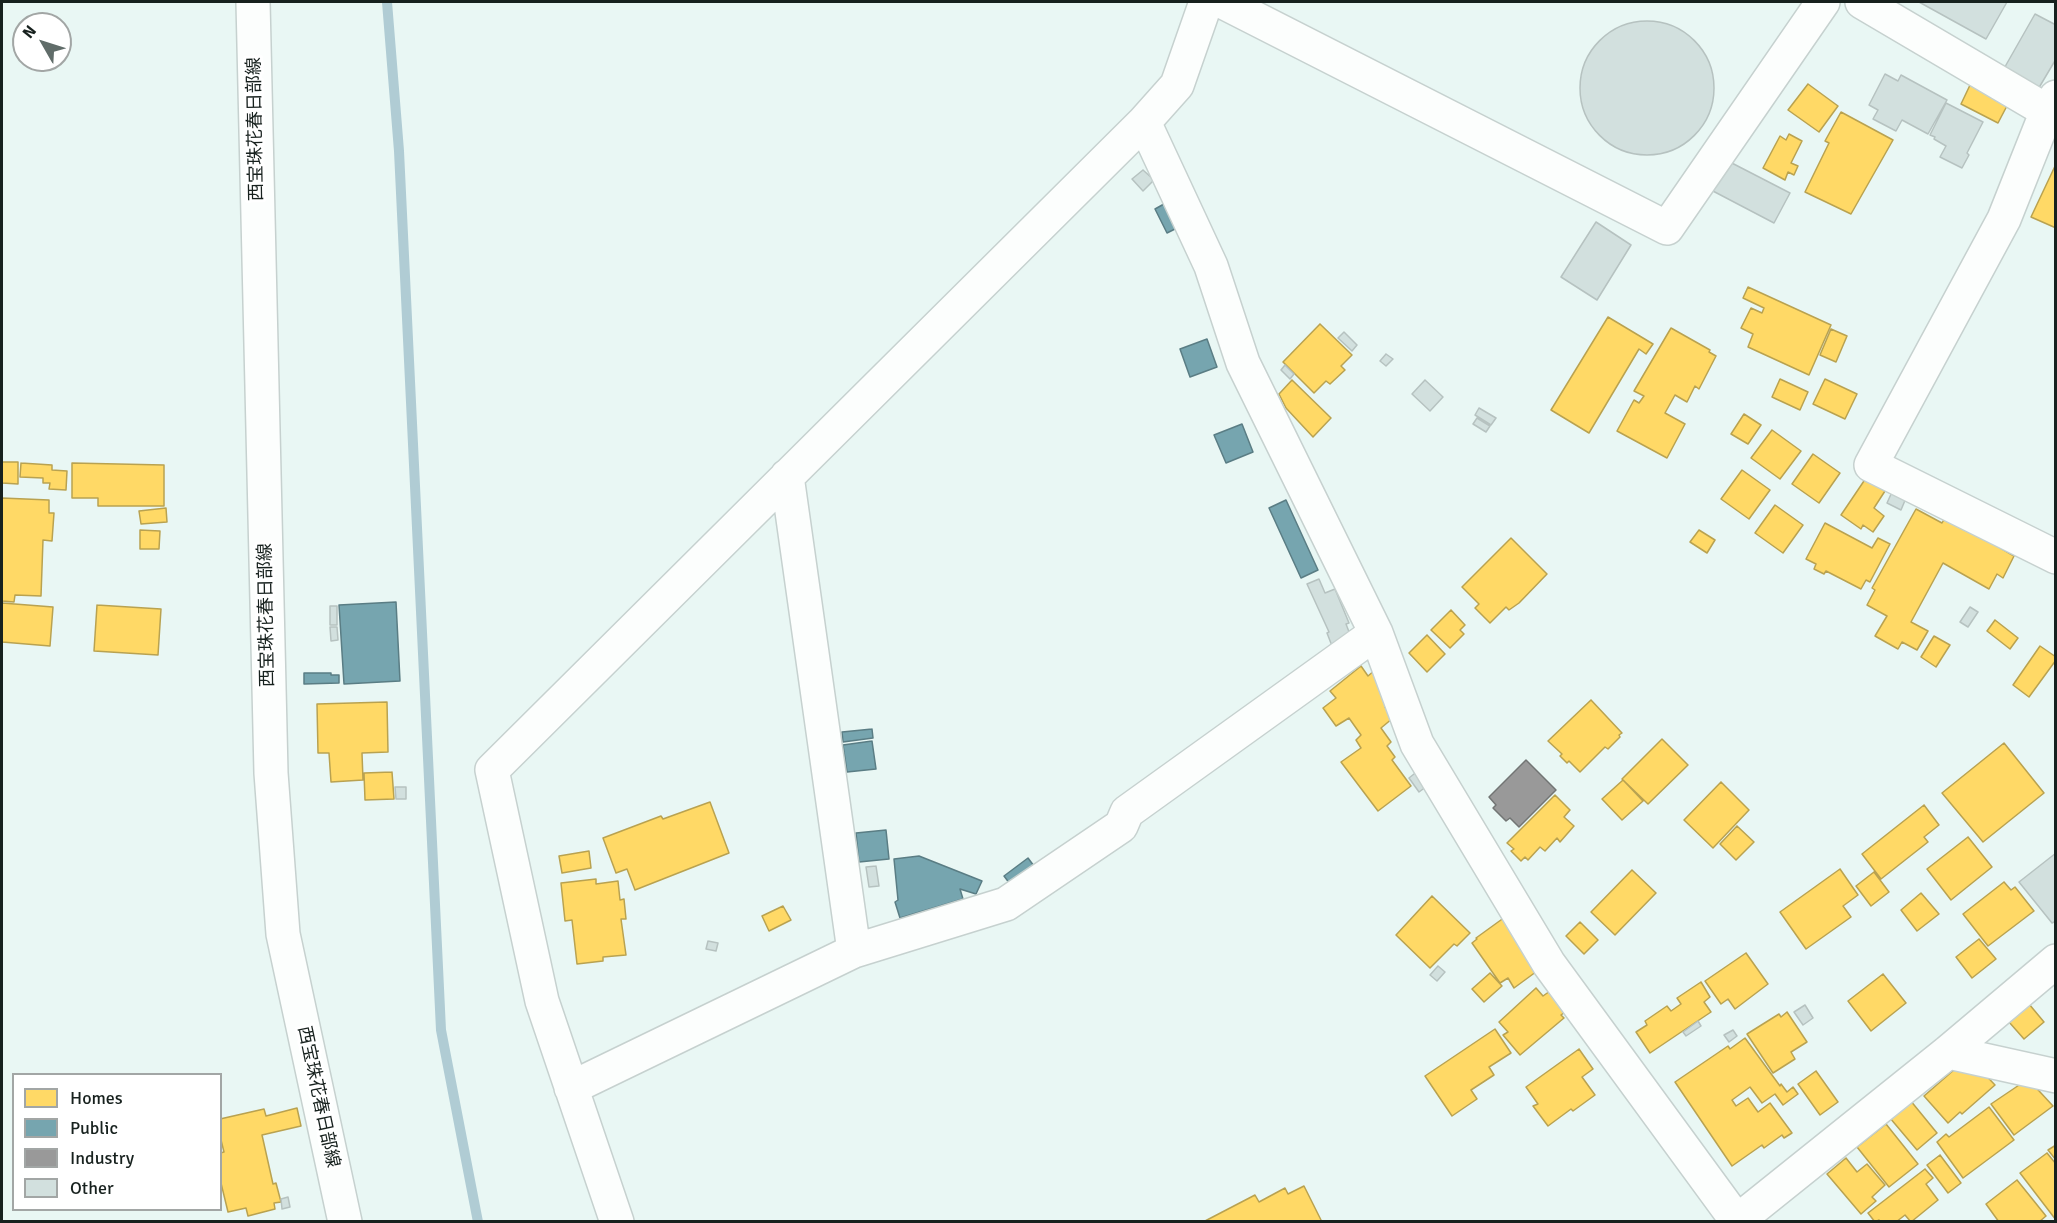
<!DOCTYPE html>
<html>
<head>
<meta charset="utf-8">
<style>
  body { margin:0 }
  #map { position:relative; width:2057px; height:1223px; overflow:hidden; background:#e9f7f4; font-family:Signika,sans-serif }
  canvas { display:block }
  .frame { position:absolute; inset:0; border:3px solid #17211e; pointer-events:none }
  .legend { position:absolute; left:12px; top:1073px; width:210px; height:138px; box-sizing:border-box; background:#fff; border:2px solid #a2a6a5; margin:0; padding:8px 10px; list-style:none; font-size:18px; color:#17211e }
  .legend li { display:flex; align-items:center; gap:12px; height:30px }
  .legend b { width:30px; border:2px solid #a2a6a5 }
  .north { position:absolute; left:12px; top:12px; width:60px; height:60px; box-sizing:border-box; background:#fff; border:2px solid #a2a6a5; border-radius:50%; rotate:309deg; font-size:16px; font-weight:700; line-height:24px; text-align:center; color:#17211e }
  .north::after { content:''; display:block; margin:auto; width:21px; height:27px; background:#606c69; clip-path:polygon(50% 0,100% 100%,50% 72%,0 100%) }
</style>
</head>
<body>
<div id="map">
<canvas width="2057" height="1223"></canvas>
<div class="frame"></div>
<ul class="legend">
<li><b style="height:16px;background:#ffd966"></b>Homes</li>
<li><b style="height:16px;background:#76a5af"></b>Public</li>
<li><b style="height:16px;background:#999"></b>Industry</li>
<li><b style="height:16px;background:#d2e0de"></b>Other</li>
</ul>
<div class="north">N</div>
</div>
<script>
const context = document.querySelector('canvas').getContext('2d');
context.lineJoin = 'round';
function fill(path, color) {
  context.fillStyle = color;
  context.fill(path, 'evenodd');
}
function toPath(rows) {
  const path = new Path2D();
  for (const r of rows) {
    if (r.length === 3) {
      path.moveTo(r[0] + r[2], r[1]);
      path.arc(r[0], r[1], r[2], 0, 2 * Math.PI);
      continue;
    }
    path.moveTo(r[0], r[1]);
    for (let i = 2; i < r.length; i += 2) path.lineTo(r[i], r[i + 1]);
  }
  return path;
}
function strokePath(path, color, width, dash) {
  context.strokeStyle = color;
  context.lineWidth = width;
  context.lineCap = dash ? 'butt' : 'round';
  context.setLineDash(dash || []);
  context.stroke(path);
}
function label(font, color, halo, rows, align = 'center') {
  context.font = font + ' Signika,"Noto Sans JP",sans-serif';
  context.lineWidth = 6;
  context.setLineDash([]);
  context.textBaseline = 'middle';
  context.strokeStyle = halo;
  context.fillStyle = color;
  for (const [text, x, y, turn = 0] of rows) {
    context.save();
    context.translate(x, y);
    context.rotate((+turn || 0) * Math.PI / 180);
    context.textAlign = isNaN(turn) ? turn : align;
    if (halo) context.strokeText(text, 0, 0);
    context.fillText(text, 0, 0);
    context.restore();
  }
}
const homes = toPath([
  [1971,83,2009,102,1998,123,1961,104,1971,83],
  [1808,84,1838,106,1819,132,1788,110,1808,84],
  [1841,112,1893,140,1851,214,1805,192,1829,143,1825,141,1841,112],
  [1789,134,1802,141,1791,163,1798,166,1794,175,1788,172,1785,180,1763,168,1780,136,1786,140,1789,134],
  [2056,164,2056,228,2031,217,2056,164],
  [1748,287,1831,325,1809,375,1748,347,1753,334,1741,328,1751,308,1762,313,1764,308,1743,298,1748,287],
  [1608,317,1653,344,1646,354,1639,349,1589,433,1551,410,1608,317],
  [1320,324,1352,355,1341,366,1345,370,1330,384,1326,381,1314,393,1283,362,1320,324],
  [1671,328,1710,350,1709,352,1716,356,1699,389,1695,386,1687,402,1675,395,1665,413,1685,424,1667,458,1617,431,1634,400,1639,403,1644,396,1634,391,1671,328],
  [1831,329,1847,336,1836,362,1820,355,1831,329],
  [1780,379,1808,392,1800,410,1772,397,1780,379],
  [1825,379,1857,394,1845,419,1813,404,1825,379],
  [1292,380,1331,418,1313,437,1286,408,1279,394,1292,380],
  [1744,414,1761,425,1748,444,1731,434,1744,414],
  [1772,430,1801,451,1780,479,1751,458,1772,430],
  [1813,454,1840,473,1819,503,1792,484,1813,454],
  [2,462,18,462,18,484,2,483,2,462],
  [21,463,52,465,52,470,67,471,66,490,49,489,50,483,43,483,43,478,20,477,21,463],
  [72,463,164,465,164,506,98,506,98,498,72,498,72,463],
  [1742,470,1770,490,1749,519,1721,499,1742,470],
  [1866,478,1885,491,1874,508,1884,516,1873,532,1863,525,1861,529,1841,515,1866,478],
  [2,498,49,500,49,513,54,513,52,541,43,540,41,596,15,595,14,602,2,601,2,498],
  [1775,505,1803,525,1783,553,1755,533,1775,505],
  [166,508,167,522,141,524,139,511,166,508],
  [1916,509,1942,523,1946,516,2014,556,2003,578,1997,574,1989,589,1943,563,1911,622,1928,631,1917,650,1902,642,1898,649,1875,636,1887,616,1867,605,1875,590,1872,588,1916,509],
  [1825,523,1872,548,1878,538,1890,544,1870,582,1866,580,1861,589,1826,571,1824,574,1814,569,1816,564,1806,559,1825,523],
  [140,530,160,531,159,549,140,549,140,530],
  [1699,530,1715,540,1707,553,1690,542,1699,530],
  [1511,538,1547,574,1519,603,1509,610,1506,607,1490,623,1475,608,1479,604,1462,587,1511,538],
  [2,603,53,607,50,646,2,642,2,603],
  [97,605,161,609,158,655,94,651,97,605],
  [1451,610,1465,625,1460,630,1464,634,1450,648,1431,630,1451,610],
  [1995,620,2018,638,2010,649,1987,631,1995,620],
  [1427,635,1445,654,1427,672,1409,653,1427,635],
  [1934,636,1950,645,1936,667,1921,657,1934,636],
  [2040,646,2056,657,2056,660,2029,697,2013,685,2040,646],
  [1361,666,1368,676,1375,670,1390,703,1385,707,1393,718,1381,728,1391,742,1387,746,1395,757,1392,760,1411,786,1378,811,1341,762,1361,748,1356,740,1361,735,1349,718,1336,726,1323,708,1336,698,1330,691,1361,666],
  [1591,700,1622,733,1619,735,1620,737,1608,749,1605,747,1580,772,1569,761,1567,763,1560,756,1562,754,1548,741,1591,700],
  [387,702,388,752,362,753,363,780,331,782,329,753,318,753,317,704,387,702],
  [1662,739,1688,765,1648,804,1622,779,1662,739],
  [2004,743,2044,793,1983,842,1942,793,2004,743],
  [392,772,394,799,365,800,364,773,392,772],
  [1623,780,1643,801,1622,820,1602,799,1623,780],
  [1721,782,1749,810,1713,848,1684,820,1721,782],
  [1555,795,1570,810,1564,817,1574,826,1560,842,1557,838,1545,851,1540,847,1528,860,1525,857,1521,861,1511,851,1514,849,1507,843,1555,795],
  [710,802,729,853,635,890,627,869,616,873,603,838,661,816,663,819,710,802],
  [1924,805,1939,825,1924,837,1928,842,1881,879,1862,854,1924,805],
  [1737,826,1754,842,1736,860,1720,844,1737,826],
  [1968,837,1992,867,1951,900,1927,869,1968,837],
  [589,851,591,868,562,873,559,856,589,851],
  [1840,869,1858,895,1843,906,1851,917,1806,949,1780,912,1840,869],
  [1632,870,1656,893,1615,935,1591,912,1632,870],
  [1874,872,1889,892,1871,906,1856,886,1874,872],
  [596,879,596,884,618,881,620,900,624,899,626,919,621,919,626,955,603,957,603,961,577,964,572,920,565,921,561,883,596,879],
  [2004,882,2011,890,2015,887,2034,911,1988,946,1963,914,2004,882],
  [1921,893,1939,914,1917,931,1901,910,1921,893],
  [1432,896,1470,933,1457,946,1454,944,1430,968,1396,935,1432,896],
  [783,906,791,920,769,931,762,916,783,906],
  [1505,917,1544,966,1514,988,1508,978,1500,983,1472,943,1477,939,1476,938,1505,917],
  [1580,922,1598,940,1584,954,1566,936,1580,922],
  [1979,939,1996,959,1972,978,1956,957,1979,939],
  [1746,953,1768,984,1735,1009,1728,999,1721,1004,1705,981,1746,953],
  [1490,973,1502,986,1484,1002,1472,989,1490,973],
  [1883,974,1906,1003,1871,1031,1848,1001,1883,974],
  [1701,982,1710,997,1704,1002,1711,1012,1650,1053,1636,1032,1647,1025,1645,1021,1667,1006,1671,1011,1681,1004,1677,998,1701,982],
  [1536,988,1543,996,1550,991,1565,1012,1561,1015,1564,1018,1520,1055,1503,1035,1508,1032,1499,1022,1536,988],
  [2029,1004,2044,1022,2024,1039,2009,1022,2029,1004],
  [1787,1012,1807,1042,1791,1052,1795,1059,1773,1073,1747,1034,1779,1014,1781,1017,1787,1012],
  [1495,1029,1511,1053,1489,1067,1494,1075,1471,1090,1477,1099,1452,1116,1425,1076,1495,1029],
  [1745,1038,1780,1086,1781,1084,1787,1092,1793,1087,1798,1094,1783,1105,1775,1094,1762,1103,1750,1087,1732,1100,1736,1106,1748,1098,1758,1112,1770,1103,1792,1133,1784,1138,1782,1135,1764,1148,1762,1145,1732,1166,1675,1082,1728,1046,1730,1049,1745,1038],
  [1579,1049,1593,1069,1582,1077,1595,1095,1573,1111,1571,1109,1548,1126,1533,1106,1538,1104,1526,1087,1579,1049],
  [1963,1062,1977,1066,1995,1085,1962,1114,1960,1112,1948,1123,1924,1096,1963,1062],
  [1816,1071,1838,1102,1820,1115,1798,1084,1816,1071],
  [2028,1079,2053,1106,2014,1135,1991,1104,2028,1079],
  [1910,1100,1937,1133,1917,1150,1890,1118,1910,1100],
  [1989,1107,2014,1140,1963,1178,1937,1142,1946,1134,1949,1137,1989,1107],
  [297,1108,301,1126,262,1135,273,1184,276,1183,281,1202,274,1203,275,1209,248,1216,246,1208,228,1212,220,1179,220,1153,224,1152,220,1136,220,1119,264,1109,266,1116,297,1108],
  [1886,1124,1918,1164,1889,1187,1857,1147,1886,1124],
  [2056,1145,2056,1160,2048,1150,2056,1145],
  [2047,1153,2056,1164,2056,1220,2020,1173,2047,1153],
  [1940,1155,1961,1183,1948,1193,1927,1165,1940,1155],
  [1846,1158,1857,1172,1867,1164,1885,1185,1872,1197,1876,1201,1861,1214,1827,1174,1846,1158],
  [1925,1169,1933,1178,1926,1184,1938,1200,1911,1222,1905,1215,1896,1222,1881,1222,1879,1220,1875,1222,1868,1213,1925,1169],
  [2017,1180,2046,1216,2039,1222,1999,1222,1986,1204,2017,1180],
  [1304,1186,1322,1222,1205,1221,1255,1195,1259,1202,1285,1188,1288,1194,1304,1186]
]);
fill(homes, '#ffd966');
strokePath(homes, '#b9a250', 1.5);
const public = toPath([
  [1164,204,1177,228,1167,233,1155,209,1164,204],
  [1207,339,1217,367,1190,377,1180,349,1207,339],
  [1242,424,1253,452,1226,463,1214,435,1242,424],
  [1286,500,1318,570,1301,578,1269,508,1286,500],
  [396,602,400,681,344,684,339,605,396,602],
  [304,673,331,673,331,675,339,675,339,683,304,684,304,673],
  [872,729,873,738,843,742,842,732,872,729],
  [872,741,876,769,847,772,843,745,872,741],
  [886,830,889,859,859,862,856,833,886,830],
  [919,856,982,881,976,894,960,889,963,899,900,918,895,902,898,900,894,859,919,856],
  [1028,858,1034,866,1010,884,1004,876,1028,858]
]);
fill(public, '#76a5af');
strokePath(public, '#5a7d84', 1.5);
const industry = toPath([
  [1526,760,1556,790,1519,827,1510,818,1506,821,1493,808,1496,805,1489,797,1526,760]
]);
fill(industry, '#999');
strokePath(industry, '#727574', 1.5);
strokePath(toPath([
  [387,2,399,151,441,1030,478,1222]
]), '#b0ccd4', 10);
const building = toPath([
  [1919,2,2007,2,1986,39,1919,2],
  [2035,14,2056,25,2056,59,2037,91,2002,72,2035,14],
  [1647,88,67],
  [1885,74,1898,81,1901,75,1947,100,1928,134,1902,120,1896,131,1873,119,1878,110,1869,105,1885,74],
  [1946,103,1983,122,1967,153,1969,155,1962,168,1940,157,1946,146,1934,139,1935,137,1930,135,1946,103],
  [1726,160,1790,193,1774,223,1711,190,1726,160],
  [1143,170,1154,180,1143,191,1132,179,1143,170],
  [1596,222,1631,245,1597,300,1561,277,1596,222],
  [1344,332,1357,345,1352,351,1338,338,1344,332],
  [1386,354,1393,359,1386,366,1380,361,1386,354],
  [1285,365,1294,374,1290,379,1281,370,1285,365],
  [1425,380,1443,397,1430,411,1412,394,1425,380],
  [1479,408,1496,418,1491,425,1475,415,1479,408],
  [1477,418,1490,426,1486,432,1473,424,1477,418],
  [1892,492,1906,498,1901,510,1887,503,1892,492],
  [1319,579,1325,593,1335,589,1349,623,1346,624,1351,637,1332,646,1327,633,1329,632,1307,584,1319,579],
  [330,606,337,606,337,625,330,625,330,606],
  [1970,607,1978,612,1968,627,1960,622,1970,607],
  [330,627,337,627,338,640,331,641,330,627],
  [1419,770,1430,784,1419,792,1409,778,1419,770],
  [395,787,406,787,406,799,396,799,395,787],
  [2056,853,2056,921,2052,923,2019,882,2056,853],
  [876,866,879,886,869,887,866,867,876,866],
  [708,941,718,943,716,951,706,949,708,941],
  [1438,966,1445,972,1437,981,1430,975,1438,966],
  [1805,1005,1813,1018,1803,1025,1794,1012,1805,1005],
  [1698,1021,1701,1026,1686,1036,1683,1032,1698,1021],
  [1733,1030,1737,1036,1729,1042,1724,1035,1733,1030],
  [288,1197,290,1207,282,1209,281,1199,288,1197]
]);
fill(building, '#d2e0de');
strokePath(building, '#b6c2c0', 1.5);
const minor = toPath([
  [1223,2,1667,228,1823,2],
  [1862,2,2047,111],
  [2056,97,2047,111,2004,219,1871,465,2056,557],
  [1144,122,1211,266,1243,363,1376,633,1417,744,1549,964,1737,1221],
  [787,476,854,951],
  [1948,1052,2056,1076],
  [571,1088,854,951,1006,904,1121,826,1127,812,1376,633],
  [617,1222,542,1001,492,770,1144,122,1177,85,1206,2],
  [1736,1222,1948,1052,2056,961]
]);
const major = toPath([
  [253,2,271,773,283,934,345,1222]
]);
strokePath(minor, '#c6d1cf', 36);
strokePath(major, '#c6d1cf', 36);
strokePath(minor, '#fcfefd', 33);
strokePath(major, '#fcfefd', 33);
label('18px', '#17211e', '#fff', [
  ["西宝珠花春日部線",256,129,-91],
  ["西宝珠花春日部線",267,615,-91],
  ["西宝珠花春日部線",318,1097,78]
]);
</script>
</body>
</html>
